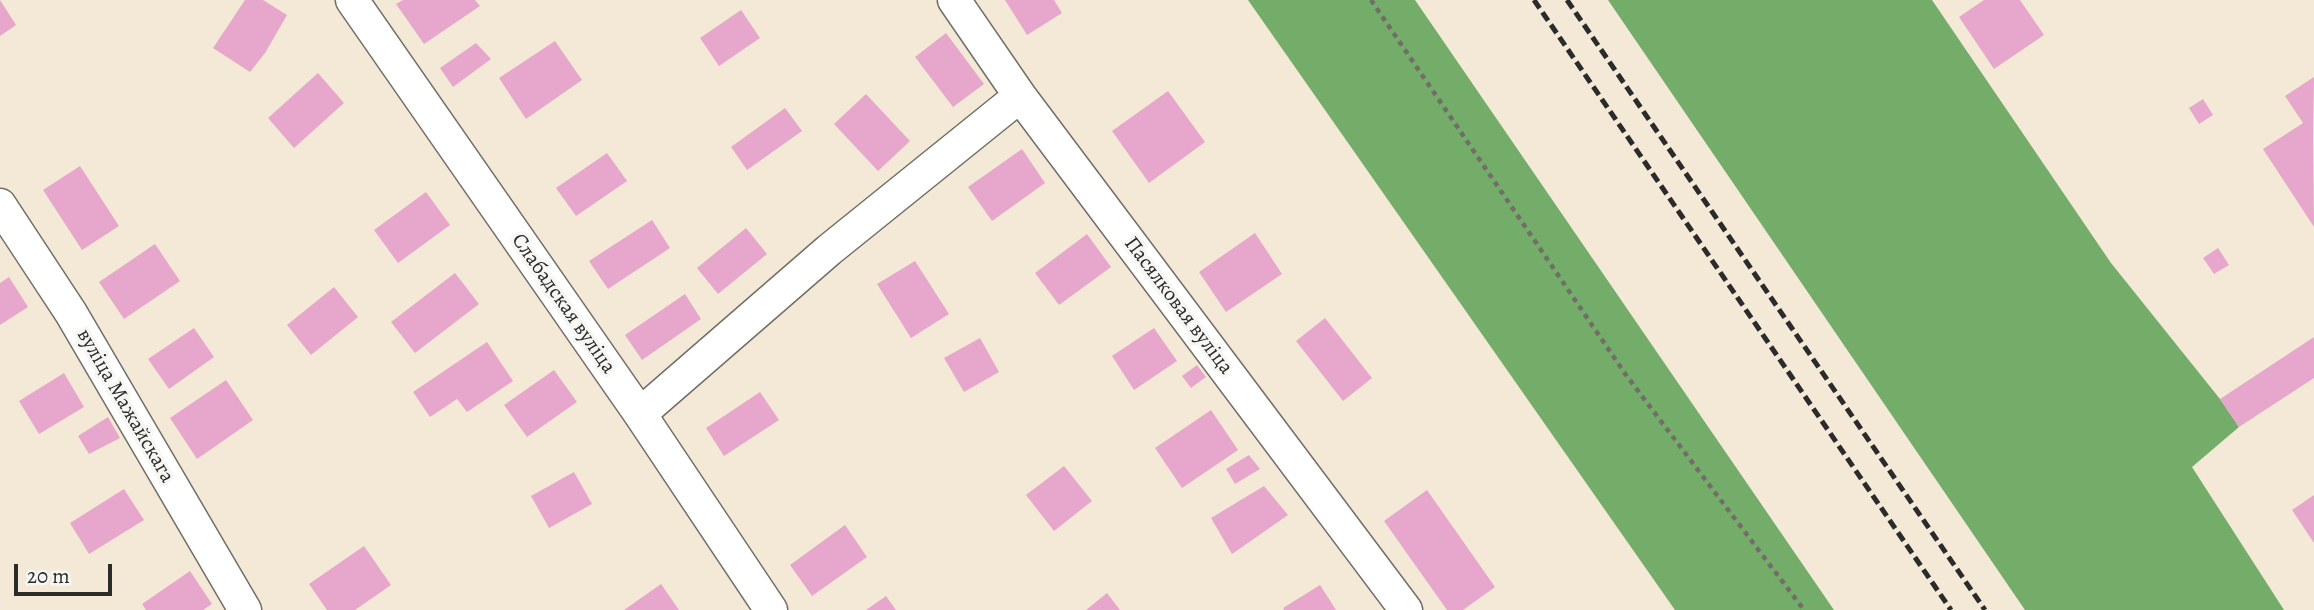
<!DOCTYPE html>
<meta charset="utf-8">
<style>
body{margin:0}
#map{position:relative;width:2314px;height:610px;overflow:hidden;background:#f3e9d6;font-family:Alegreya,serif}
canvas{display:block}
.scale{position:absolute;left:14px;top:564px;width:98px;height:32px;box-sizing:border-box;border:4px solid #2b2b2b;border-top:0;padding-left:9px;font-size:21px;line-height:24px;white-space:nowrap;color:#2b2b2b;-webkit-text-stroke:5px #f6f6f2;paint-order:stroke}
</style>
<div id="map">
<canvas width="2314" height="610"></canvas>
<div class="scale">20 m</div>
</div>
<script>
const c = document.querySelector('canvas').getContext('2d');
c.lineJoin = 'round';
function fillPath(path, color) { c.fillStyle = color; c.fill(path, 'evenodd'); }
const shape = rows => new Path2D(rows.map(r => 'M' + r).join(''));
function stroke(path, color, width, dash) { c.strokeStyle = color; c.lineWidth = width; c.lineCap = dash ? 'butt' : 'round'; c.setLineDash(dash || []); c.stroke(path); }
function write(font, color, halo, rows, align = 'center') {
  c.font = font + ' Alegreya,serif'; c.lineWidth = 7; c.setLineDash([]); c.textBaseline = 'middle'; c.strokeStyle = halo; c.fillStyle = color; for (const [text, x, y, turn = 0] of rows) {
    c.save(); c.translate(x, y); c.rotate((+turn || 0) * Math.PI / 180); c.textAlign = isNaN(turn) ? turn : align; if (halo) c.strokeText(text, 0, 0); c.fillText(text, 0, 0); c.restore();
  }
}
fillPath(shape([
 [1248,0,1415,0,1834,610,1675,610],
 [1608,0,1932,0,2111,263,2220,399,2239,427,2192,467,2284,610,2025,610]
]), '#74ac69');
fillPath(shape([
 [0,0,16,25,0,36],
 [245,0,263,0,287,15,265,53,250,72,213,48],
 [403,0,475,0,480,6,424,44,396,4],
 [1005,0,1054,0,1062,13,1027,35],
 [1984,0,2020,0,2044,35,1994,69,1959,17],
 [741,10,760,38,719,66,700,38],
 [946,33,984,84,953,107,915,57],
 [555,41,582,80,526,119,499,78],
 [476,43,491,59,453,87,440,68],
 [318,73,344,103,294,148,268,118],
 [2314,77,2313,137,2314,227,2263,149,2303,123,2285,96],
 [1168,91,1205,142,1149,183,1112,131],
 [866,94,910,141,878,171,834,124],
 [2203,99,2213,115,2199,124,2189,108],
 [785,108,802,131,747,170,731,147],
 [1022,149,1045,183,992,221,968,187],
 [607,153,627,181,576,216,556,188],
 [80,166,119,226,82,250,43,190],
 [426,192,450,225,398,263,374,230],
 [652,220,670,248,608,289,589,261],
 [746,228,767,254,718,294,697,268],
 [1255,233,1282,274,1226,312,1199,272],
 [1087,234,1111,267,1059,305,1035,273],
 [155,244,180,281,124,319,99,282],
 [2218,248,2229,265,2214,274,2203,258],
 [915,261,949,314,911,338,877,284],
 [455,273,479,304,415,353,391,322],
 [9,277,28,307,0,325,0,283],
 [334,287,358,317,311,355,287,325],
 [685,294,701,319,642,360,625,335],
 [1325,318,1372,378,1343,401,1296,341],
 [194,328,214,357,169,389,148,359],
 [1154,328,1177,361,1134,390,1112,356],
 [2314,337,2314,378,2239,427,2220,399],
 [980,338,999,372,964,392,944,358],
 [487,342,513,381,467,412,457,399,430,417,413,392],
 [1197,365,1206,377,1191,388,1182,376],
 [554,370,577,402,527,437,504,405],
 [64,373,84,407,39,434,19,401],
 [226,380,253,420,197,459,170,418],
 [760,392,779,420,724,456,706,428],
 [1211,410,1238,450,1182,488,1155,448],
 [108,417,120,438,89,454,78,436],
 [1249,455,1260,469,1235,484,1226,469],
 [1064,466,1092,501,1054,531,1026,495],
 [574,472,592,504,549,528,531,496],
 [1264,486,1288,515,1232,554,1211,518],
 [124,489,144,520,89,554,70,523],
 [1427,490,1495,587,1463,610,1447,610,1384,521],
 [2314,495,2314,543,2292,510],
 [845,525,867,557,812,596,790,565],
 [364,546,391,585,355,610,327,610,309,584],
 [190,571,212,604,203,610,146,610,142,604],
 [661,584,679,610,624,610],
 [1320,585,1336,610,1284,610,1283,608],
 [1107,593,1120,610,1086,610],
 [886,596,896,610,866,610]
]), '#e7a7cc');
const minor = shape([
 [352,0,640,414,771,610],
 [954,0,1020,96,1406,610],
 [0,205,71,313,245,610],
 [640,414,829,250,1020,96]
]);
stroke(minor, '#716e67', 35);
stroke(shape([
 [1371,0,1626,375,1804,610]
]), '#716e67', 4.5, [5, 5]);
stroke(minor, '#fff', 32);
stroke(shape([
 [1534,0,1951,610],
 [1567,0,1985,610]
]), '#2b2b2b', 5, [10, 5]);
write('21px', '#2b2b2b', '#f6f6f2', [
 ["Слабадская вуліца",563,304,55],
 ["Пасялковая вуліца",1178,306,53],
 ["вуліца Мажайскага",125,406,60]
]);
</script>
